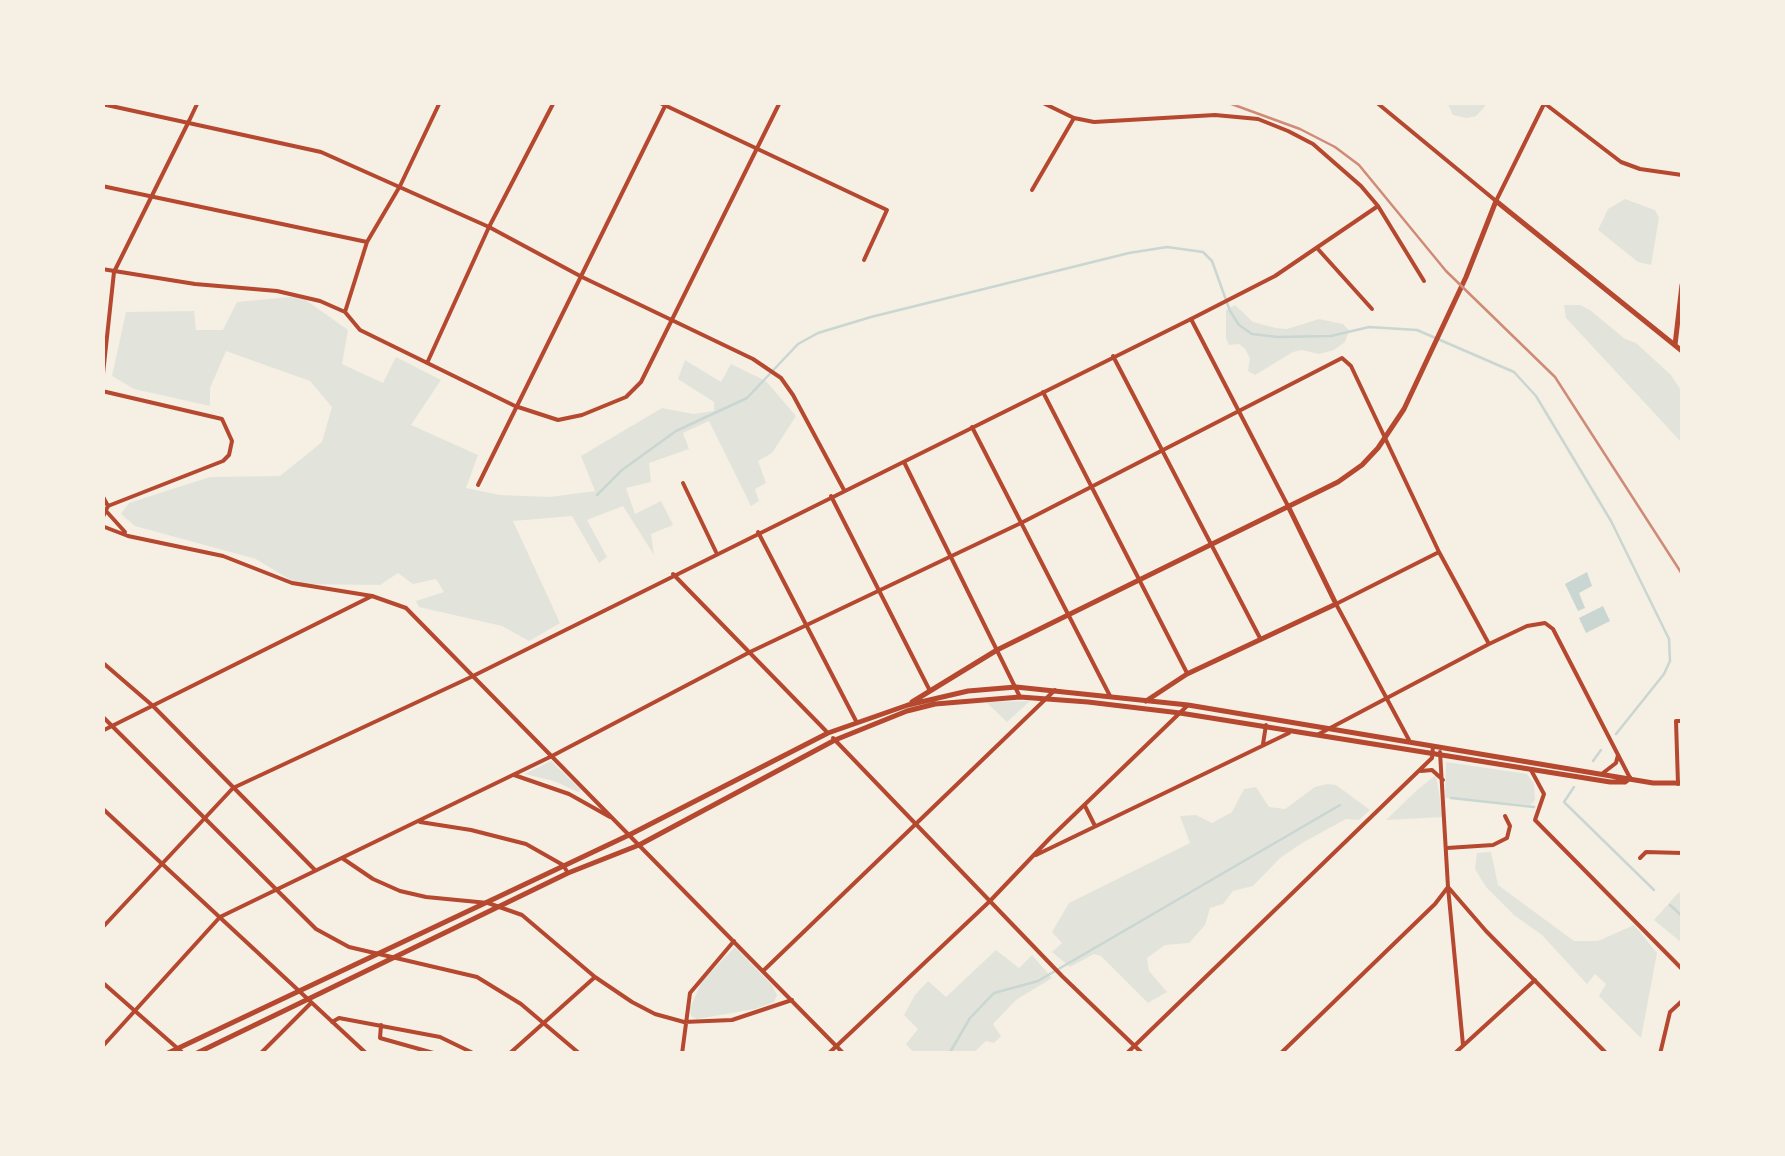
<!DOCTYPE html>
<style>
body{margin:0}
#map{position:relative;width:1785px;height:1156px;overflow:hidden;background:#f6efe4;font-family:"PT Sans Narrow",sans-serif}
canvas{display:block}
.frame{position:absolute;inset:0;border:105px solid #f6efe4;pointer-events:none}
</style>
<div id="map">
<canvas width="1785" height="1156"></canvas>
<div class="frame"></div>
</div>
<script>
const c = document.querySelector('canvas').getContext('2d');
c.lineJoin = 'round';
function fillPath(path, color) { c.fillStyle = color; c.fill(path, 'evenodd'); }
const shape = rows => new Path2D(rows.map(r => 'M' + r).join(''));
function stroke(path, color, width, dash) { c.strokeStyle = color; c.lineWidth = width; c.lineCap = dash ? 'butt' : 'round'; c.setLineDash(dash || []); c.stroke(path); }
fillPath(shape([
 [1447,102,1488,102,1488,103,1476,116,1467,118,1453,115],
 [1625,199,1655,210,1659,218,1651,265,1638,262,1598,230,1608,209],
 [300,296,348,330,342,364,383,383,396,357,441,380,411,425,478,455,466,488,500,495,550,497,595,491,581,456,662,408,693,414,714,411,714,402,678,379,685,360,721,382,731,364,766,381,796,416,772,453,758,461,766,483,755,489,759,501,751,506,709,421,683,433,689,449,649,463,651,482,626,488,635,514,661,501,673,525,651,534,654,555,623,506,587,520,607,557,599,563,572,516,513,521,560,623,529,641,502,626,419,607,416,601,444,592,436,579,413,584,398,573,380,585,297,584,256,559,135,526,121,514,129,503,210,477,280,476,322,442,332,407,310,381,226,351,210,388,210,406,134,389,112,376,126,312,194,311,196,330,223,330,237,302],
 [1235,305,1253,322,1276,328,1287,329,1319,319,1343,324,1349,330,1345,342,1334,350,1319,354,1302,350,1293,352,1255,375,1248,371,1250,358,1245,349,1239,344,1229,345,1226,338,1226,310],
 [1564,305,1580,305,1590,310,1625,339,1636,343,1671,375,1682,392,1682,443,1566,318],
 [1030,701,1007,722,986,702],
 [551,761,581,790,578,792,554,781,525,774],
 [1446,762,1527,774,1534,784,1535,800,1530,805,1445,798],
 [1436,775,1443,817,1386,820,1417,790],
 [1327,784,1336,785,1370,810,1359,820,1346,819,1302,843,1280,858,1253,886,1233,891,1223,904,1210,908,1205,925,1189,943,1165,945,1147,958,1149,971,1167,992,1148,1003,1101,956,1094,954,1070,967,1052,952,1062,943,1052,932,1069,903,1190,843,1180,816,1196,815,1212,823,1232,812,1244,789,1256,787,1269,807,1285,809,1315,787],
 [1491,852,1498,885,1574,941,1598,941,1634,925,1657,953,1641,1038,1599,996,1606,984,1595,974,1587,984,1542,935,1514,915,1486,887,1475,869,1477,853],
 [1679,892,1682,896,1682,943,1654,920],
 [735,947,772,985,777,995,774,1002,755,1009,697,1019,691,1016,690,1008,702,981],
 [996,950,1019,968,1032,955,1052,978,1016,1000,993,1024,1001,1036,994,1043,986,1041,973,1053,914,1053,906,1044,918,1029,904,1015,915,995,928,981,946,997]
]), '#e2e4dc');
fillPath(shape([
 [1587,572,1592,586,1579,593,1585,608,1578,611,1565,584],
 [1603,606,1610,621,1586,633,1579,618]
]), '#c9d6d2');
stroke(shape([
 [597,495,622,470,676,431,747,398,798,344,818,333,871,317,1129,253,1167,247,1203,252,1212,261,1230,311,1239,325,1252,334,1277,337,1331,336,1369,327,1417,330,1514,372,1536,396,1611,521,1669,639,1670,661,1664,674,1616,734],
 [1593,761,1601,750],
 [1574,787,1564,802,1654,890],
 [1451,798,1534,807],
 [1670,905,1682,916],
 [949,1054,970,1018,994,993,1038,981,1340,805]
]), '#c9d6d2', 2.5);
stroke(shape([
 [658,102,887,210,864,260],
 [1041,102,1074,118,1094,122,1215,115,1258,119,1288,131,1313,144,1361,186,1378,206,1424,281],
 [189,121,198,102],
 [102,186,367,242],
 [1032,190,1074,118],
 [1317,248,1372,309],
 [102,269,195,284,277,291,320,301,345,312,360,330,515,406,558,420,582,415,626,397,641,382,780,102],
 [345,312,367,242,400,186,440,102],
 [1191,319,1275,276,1378,206],
 [428,361,489,227,554,102],
 [102,391,222,419,232,441,229,455,223,461,108,506],
 [1043,392,1187,673],
 [972,427,1110,696],
 [904,462,1020,697],
 [683,483,716,552],
 [478,485,667,102],
 [831,496,929,689],
 [1336,604,1439,552],
 [102,662,153,706,314,869],
 [102,716,316,929,349,947,477,977,521,1004,580,1054],
 [102,731,372,596],
 [1317,735,1489,644,1527,626,1545,623,1553,629,1630,778],
 [1263,744,1266,725],
 [1603,773,1616,763,1618,755],
 [514,775,569,794,610,817],
 [1678,784,1676,721,1682,721],
 [1085,806,1095,826],
 [102,808,367,1054],
 [420,822,471,830,526,844,563,865,568,873],
 [1447,848,1493,845,1507,838,1510,826,1505,816],
 [1036,855,1289,733],
 [342,858,373,879,400,891,426,897,488,903,522,915,595,977,632,1002,655,1014,684,1022,732,1020,792,1000],
 [1640,858,1646,852,1682,853],
 [1448,887,1463,1045],
 [763,971,1055,690],
 [332,1022,339,1018,440,1037,475,1054],
 [381,1025,380,1038,437,1054],
 [102,1047,220,917,552,756,750,652,1021,523,1342,358,1351,366,1439,552,1489,644],
 [260,1054,311,1003],
 [509,1054,595,977],
 [682,1054,690,993,734,941],
 [828,1054,990,901,1051,837,1187,706],
 [1280,1054,1435,904,1448,887],
 [1454,1054,1535,980],
 [1660,1054,1670,1012,1682,1001]
]), '#b5482f', 4);
stroke(shape([
 [1376,102,1496,201,1545,102],
 [1544,103,1621,162,1640,169,1682,175],
 [102,104,321,152,489,227,582,277,753,359,781,378,793,395,844,490],
 [1113,356,1260,638],
 [102,383,114,272,189,121],
 [102,495,108,506,102,519],
 [107,512,125,532],
 [102,526,128,536,223,556,292,583,372,596,406,608,844,1054],
 [758,532,856,721],
 [673,574,826,731],
 [1336,604,1409,740],
 [833,738,1062,976,1143,1054],
 [1440,752,1448,887,1486,931,1607,1054],
 [1531,770,1544,794,1535,820,1682,969],
 [1421,771,1432,770,1443,780],
 [102,928,233,788,471,677,1191,319,1288,506],
 [102,982,184,1054],
 [1126,1054,1432,758,1433,746]
]), '#b5482f', 4);
stroke(shape([
 [1675,345,1682,285],
 [1146,701,1187,674,1336,604,1288,506],
 [912,702,997,650,1338,482,1362,465,1378,448,1404,409,1466,277,1496,201,1682,351],
 [166,1054,629,835,828,733,908,705,968,691,1016,687,1188,705,1653,783,1682,783],
 [195,1054,568,873,639,845,835,740,907,711,935,704,1020,697,1088,702,1180,713,1610,782,1625,782,1630,778]
]), '#b5482f', 5);
stroke(shape([
 [1226,102,1300,129,1335,147,1359,165,1446,271,1555,377,1682,574]
]), '#cf8b77', 2.5);
</script>
